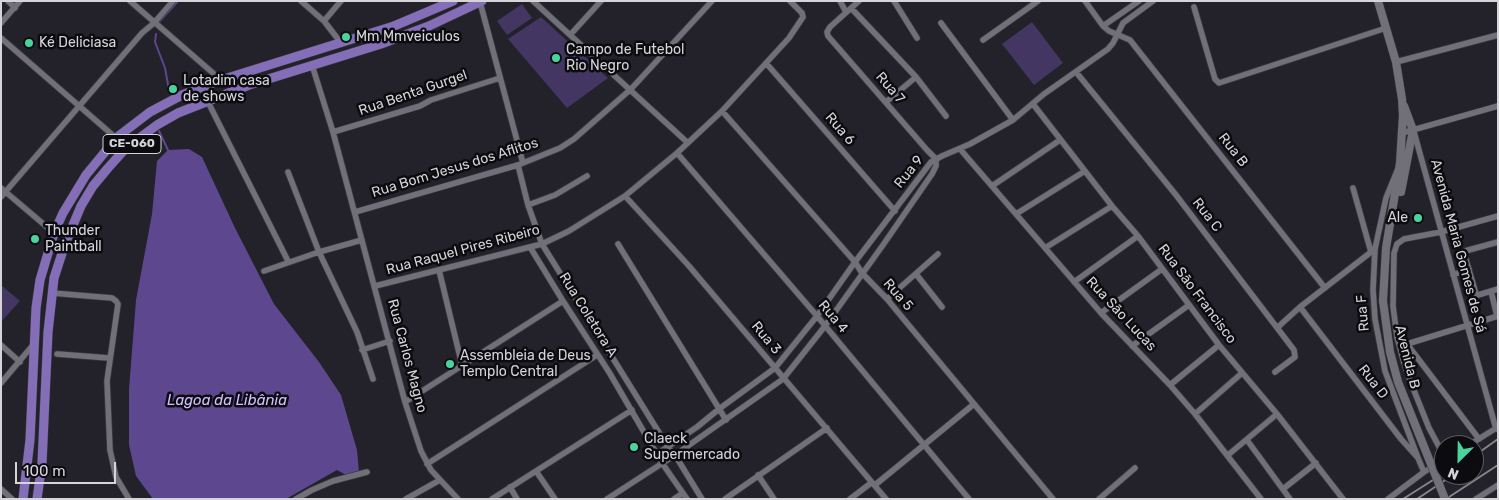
<!DOCTYPE html>
<meta charset="utf-8">
<style>
body{margin:0}
#map{position:relative;width:1499px;height:500px;overflow:hidden;background:#232129;font-family:Rubik,sans-serif}
canvas{display:block}
.frame{position:absolute;inset:0;border:2px solid #d5d4d9;pointer-events:none}
.north{position:absolute;left:1434px;top:435px;width:50px;height:50px;box-sizing:border-box;background:#0c0b0f;border:1px solid #5c5b60;border-radius:50%;rotate:203deg;font-size:14px;font-weight:700;line-height:20px;text-align:center;color:#d5d4d9}
.north::after{content:'';display:block;margin:auto;width:18px;height:22px;background:#4ad49c;clip-path:polygon(50% 0,100% 100%,50% 72%,0 100%)}
.scale{position:absolute;left:15px;top:462px;width:101px;height:22px;box-sizing:border-box;border:2px solid #d5d4d9;border-top:0;padding-left:6px;font-size:15px;line-height:18px;white-space:nowrap;color:#d5d4d9;-webkit-text-stroke:4px #0c0b0f;paint-order:stroke}
</style>
<div id="map">
<canvas width="1499" height="500"></canvas>
<div class="frame"></div>
<div class="north">N</div>
<div class="scale">100 m</div>
</div>
<script>
const c = document.querySelector('canvas').getContext('2d');
c.lineJoin = 'round';
function fillPath(path, color) { c.fillStyle = color; c.fill(path, 'evenodd'); }
const shape = rows => new Path2D(rows.map(r => 'M' + r).join(''));
function stroke(path, color, width, dash) { c.strokeStyle = color; c.lineWidth = width; c.lineCap = dash ? 'butt' : 'round'; c.setLineDash(dash || []); c.stroke(path); }
function write(font, color, halo, rows, align = 'center') {
  c.font = font + ' Rubik,sans-serif'; c.lineWidth = 5; c.setLineDash([]); c.textBaseline = 'middle'; c.strokeStyle = halo; c.fillStyle = color; for (const [text, x, y, turn = 0] of rows) {
    c.save(); c.translate(x, y); c.rotate((+turn || 0) * Math.PI / 180); c.textAlign = isNaN(turn) ? turn : align; if (halo) c.strokeText(text, 0, 0); c.fillText(text, 0, 0); c.restore();
  }
}
fillPath(shape([
 [522,4,532,18,507,35,497,21],
 [541,17,608,78,567,108,508,39],
 [1032,22,1063,63,1034,85,1002,44],
 [1,285,20,301,1,322]
]), '#433662');
fillPath(shape([
 [189,149,202,157,235,228,274,304,319,362,341,395,357,450,359,472,346,475,337,470,286,499,153,499,136,476,129,445,129,389,136,300,152,214,157,161,168,150]
]), '#5d478f');
stroke(shape([
 [159,22,178,1],
 [156,34,155,42,165,68,169,90],
 [159,131,168,150]
]), '#5d478f', 2);
const street = shape([
 [8,1,15,8],
 [130,1,221,80],
 [301,1,324,21,341,43],
 [533,1,688,143],
 [840,1,846,12],
 [859,1,830,27,827,32,828,36,927,150,936,159],
 [894,1,917,38],
 [1085,1,1103,26,1109,31,1130,40,1325,288],
 [480,2,523,163],
 [1194,7,1215,79,1219,83,1386,28],
 [851,8,916,77,946,116],
 [324,21,341,1],
 [1,23,20,1],
 [941,23,1013,120],
 [1103,26,1139,1],
 [571,34,601,1],
 [1,38,116,138],
 [983,40,1038,1],
 [1396,62,1498,35],
 [766,63,895,211],
 [312,65,333,132,405,402,421,451,431,470,458,499],
 [1076,72,1176,195,1294,350,1295,357,1275,372],
 [207,100,288,261],
 [886,102,916,77],
 [1033,104,1112,206,1138,236,1219,345,1277,414,1343,499],
 [722,111,855,262,862,273,887,299,1053,499],
 [333,132,420,106,431,100,500,78],
 [1414,132,1496,429],
 [1402,133,1498,106],
 [960,149,1101,313,1170,385,1195,414,1261,499],
 [677,153,817,316,969,499],
 [518,165,528,205,542,244,668,447,675,455,702,499],
 [1397,171,1386,198,1375,249,1373,290,1375,319,1385,371,1418,458],
 [288,172,319,252,357,332,373,379],
 [992,186,1060,140],
 [1,188,54,233],
 [1353,188,1371,252],
 [625,196,689,266,886,499],
 [1,197,142,33,154,23,173,1],
 [528,205,555,195,587,176],
 [355,212,518,165,560,148,574,139,631,89,712,1],
 [1016,214,1085,171],
 [1498,242,1465,251,1464,253,1476,294,1478,295,1498,289],
 [618,244,726,420],
 [530,247,563,301,609,372,662,463,687,499],
 [1045,248,1112,206],
 [439,270,462,365],
 [264,271,319,252,362,240],
 [916,274,942,307],
 [1453,275,1469,269],
 [1074,282,1138,236],
 [375,286,542,244,569,231,625,196,677,153,722,111,789,38,803,17,802,13,790,1],
 [1491,291,1497,316],
 [52,293,112,298,116,301,118,304,107,381,110,450,116,477,129,499],
 [887,299,938,254],
 [1300,307,1401,439,1418,458,1424,472],
 [1101,313,1162,269],
 [1278,327,1300,307,1375,249],
 [1397,337,1407,344,1479,439],
 [1407,344,1498,316],
 [1,345,20,362],
 [1132,346,1189,305],
 [362,350,390,341],
 [57,354,109,358],
 [1,383,33,345],
 [1170,385,1219,345],
 [405,402,563,301],
 [1195,414,1242,373],
 [1247,440,1290,499],
 [1469,445,1498,427],
 [657,454,697,427,719,409,775,368,817,316,855,262,931,162,942,156,970,144,1013,120,1044,94,1108,49,1113,43,1123,23,1153,1],
 [1228,455,1277,414],
 [1444,456,1429,428,1413,388,1404,363,1397,337,1393,306,1394,253,1397,244,1404,239,1441,232,1498,216],
 [427,464,597,355],
 [536,471,555,499],
 [758,475,774,499],
 [875,485,974,404],
 [510,487,517,499],
 [1,489,12,499],
 [1283,489,1316,463],
 [296,499,312,490,333,481,367,472],
 [406,499,440,480],
 [492,499,632,410],
 [607,499,675,455,783,379,825,326,883,245,932,174,936,166,936,159],
 [674,499,683,493],
 [725,499,827,428],
 [850,499,871,483],
 [1099,499,1135,468],
 [1388,499,1424,472,1444,460],
 [1476,499,1498,485]
]);
const secondary = shape([
 [1378,1,1396,62,1402,99,1403,115,1400,163,1386,248,1383,301],
 [1401,192,1413,130,1404,106]
]);
const primary = shape([
 [23,499,30,440,36,308,40,280,54,233,63,213,86,175,109,147,116,138,150,112,182,95,221,80,394,26,453,1],
 [37,499,42,463,48,332,54,278,65,244,81,206,93,186,108,168,126,148,157,125,178,113,249,85,381,44,429,26,482,1]
]);
stroke(street, '#3c3b41', 7);
stroke(secondary, '#3c3b41', 9);
stroke(primary, '#3c3b41', 10);
stroke(street, '#716f78', 5.5);
stroke(secondary, '#716f78', 8);
stroke(primary, '#856eb8', 9);
stroke(shape([
 [1474,456,1498,439],
 [1403,499,1444,473],
 [1417,499,1453,475],
 [1446,499,1498,465]
]), '#86848b', 2);
const secondaryBridge = shape([
 [1383,301,1390,352,1398,382,1445,499]
]);
stroke(secondaryBridge, '#3c3b41', 9, []);
stroke(secondaryBridge, '#716f78', 8);
for (const [x, y, r, color] of [
 [346,37,5,"#4ad49c"],
 [29,43,5,"#4ad49c"],
 [556,58,5,"#4ad49c"],
 [173,89,5,"#4ad49c"],
 [1418,218,5,"#4ad49c"],
 [35,239,5,"#4ad49c"],
 [450,364,5,"#4ad49c"],
 [634,447,5,"#4ad49c"]
]) { const dot = new Path2D(); dot.arc(x, y, r, 0, 2 * Math.PI); c.fillStyle = color; c.fill(dot); stroke(dot, '#0c0b0f', 2); }
for (const [x, y, w] of [
 [132,144,58]
]) { const box = new Path2D(); box.roundRect(x - w / 2, y - 9.5, w, 19, 4); c.fillStyle = '#0c0b0f'; c.fill(box); stroke(box, '#d5d4d9', 1); }
write('bold 12px', '#d5d4d9', null, [
 ["CE-060",132,144]
]);
write('14px', '#d5d4d9', '#0c0b0f', [
 ["Mm Mmveiculos",356,37],
 ["Ké Deliciasa",39,43],
 ["Campo de Futebol",566,50],
 ["Rio Negro",566,66],
 ["Lotadim casa",183,81],
 ["de shows",183,97],
 ["Ale",1408,218,"right"],
 ["Thunder",45,231],
 ["Paintball",45,247],
 ["Assembleia de Deus",460,356],
 ["Templo Central",460,372],
 ["Claeck",644,439],
 ["Supermercado",644,455]
], 'left');
write('14px', '#d5d4d9', '#0c0b0f', [
 ["Rua 7",890,88,49],
 ["Rua Benta Gurgel",413,93,-19],
 ["Rua 6",840,129,49],
 ["Rua B",1233,150,52],
 ["Rua Bom Jesus dos Aflitos",455,168,-17],
 ["Rua 9",909,172,-51],
 ["Rua C",1207,215,52],
 ["Avenida Maria Gomes de Sá",1458,246,75],
 ["Rua Raquel Pires Ribeiro",463,250,-15],
 ["Rua São Francisco",1197,294,53],
 ["Rua 5",898,295,49],
 ["Rua F",1363,313,-95],
 ["Rua São Lucas",1121,314,47],
 ["Rua Coletora A",588,315,58],
 ["Rua 4",833,317,50],
 ["Rua 3",766,338,50],
 ["Rua Carlos Magno",407,356,75],
 ["Avenida B",1407,357,76],
 ["Rua D",1373,382,52]
]);
write('italic 15px', '#cfbffd', '#0c0b0f', [
 ["Lagoa da Libânia",227,401]
]);
</script>
